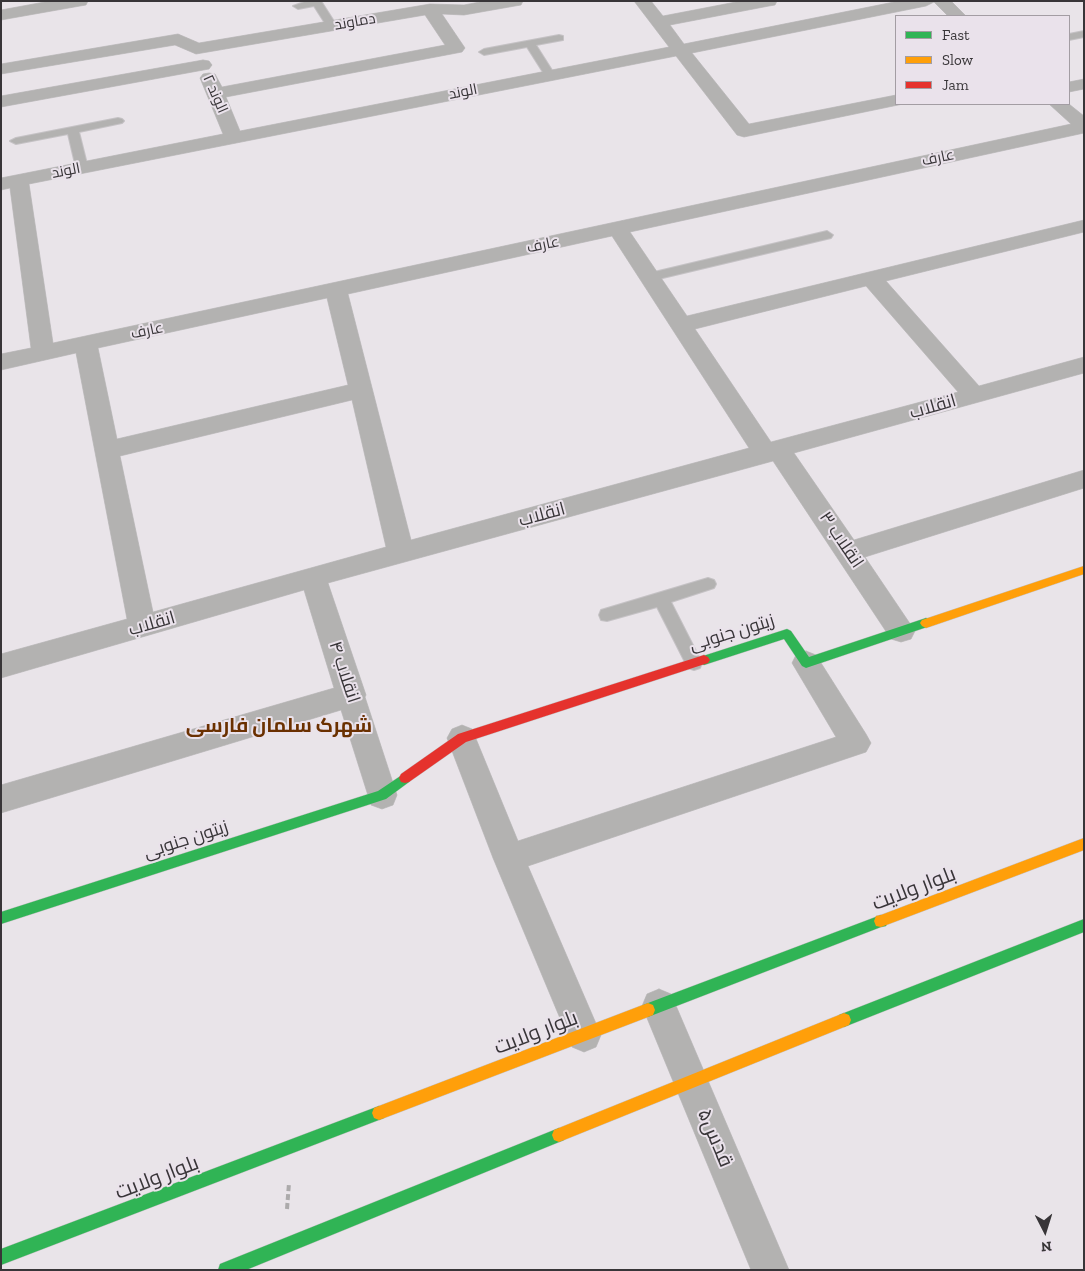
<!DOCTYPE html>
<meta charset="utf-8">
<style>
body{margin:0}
#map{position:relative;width:1085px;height:1271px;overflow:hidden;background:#e9e4e9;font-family:"Zilla Slab",serif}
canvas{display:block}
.frame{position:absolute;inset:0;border:2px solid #383538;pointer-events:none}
.legend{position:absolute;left:895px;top:15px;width:175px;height:90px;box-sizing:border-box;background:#eae2eb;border:1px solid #a39da3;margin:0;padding:6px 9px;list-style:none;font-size:15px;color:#383538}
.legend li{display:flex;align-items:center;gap:10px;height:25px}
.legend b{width:25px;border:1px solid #a39da3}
.north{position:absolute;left:1020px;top:1206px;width:50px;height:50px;-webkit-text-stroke:4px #eae2eb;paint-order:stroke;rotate:175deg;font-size:14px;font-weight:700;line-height:20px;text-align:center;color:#383538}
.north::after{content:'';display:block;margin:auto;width:18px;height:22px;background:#383538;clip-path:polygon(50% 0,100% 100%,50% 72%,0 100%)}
</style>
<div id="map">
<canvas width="1085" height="1271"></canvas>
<div class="frame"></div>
<ul class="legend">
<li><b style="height:6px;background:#30b455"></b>Fast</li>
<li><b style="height:6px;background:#ff9f0a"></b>Slow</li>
<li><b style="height:6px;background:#e5322d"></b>Jam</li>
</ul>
<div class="north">N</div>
</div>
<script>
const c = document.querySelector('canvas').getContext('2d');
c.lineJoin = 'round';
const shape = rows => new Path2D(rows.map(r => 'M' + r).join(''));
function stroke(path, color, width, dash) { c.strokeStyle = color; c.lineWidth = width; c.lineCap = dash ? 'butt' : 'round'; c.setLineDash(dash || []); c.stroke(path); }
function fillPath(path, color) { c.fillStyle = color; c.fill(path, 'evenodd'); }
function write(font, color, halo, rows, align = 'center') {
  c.font = font + ' "Zilla Slab",Cairo,serif'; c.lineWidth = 4; c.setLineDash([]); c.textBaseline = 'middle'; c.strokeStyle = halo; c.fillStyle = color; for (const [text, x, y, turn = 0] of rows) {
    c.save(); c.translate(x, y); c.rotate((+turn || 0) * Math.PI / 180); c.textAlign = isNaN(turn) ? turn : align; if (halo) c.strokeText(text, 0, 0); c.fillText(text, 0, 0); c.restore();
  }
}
const lane = shape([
 [307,1,321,1,337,26,336,28,328,28,314,6,298,9,293,6,307,1],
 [1084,31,1084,37,1069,40,1069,34,1084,31],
 [559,35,563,36,563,40,536,45,555,75,550,78,546,77,527,47,484,55,479,52,484,49,559,35],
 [118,118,122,119,124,121,122,123,79,132,88,168,82,171,76,168,68,134,16,144,10,141,16,138,118,118],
 [827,231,833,235,831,238,650,281,644,277,650,273,827,231],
 [708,578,714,580,716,584,714,588,671,602,702,663,700,668,694,670,688,668,657,607,607,621,601,620,599,615,601,610,708,578]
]);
const street = shape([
 [50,1,88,1,86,5,80,6,1,20,1,10,50,1],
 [485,1,523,1,521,5,515,6,464,15,442,14,465,48,462,52,226,97,240,131,669,47,634,1,651,1,663,16,741,1,777,1,775,5,769,6,670,25,684,44,899,1,951,1,966,16,948,16,934,2,926,6,692,53,749,124,896,95,896,104,903,104,744,137,737,135,676,56,29,184,53,343,1071,124,1049,104,1069,104,1084,116,1084,133,630,232,687,316,1084,220,1084,232,886,281,979,386,1084,357,1084,373,794,453,854,540,1084,470,1084,488,865,557,915,631,911,639,901,642,891,639,773,461,328,583,366,695,365,697,397,795,393,805,382,809,371,805,341,710,1,813,1,785,334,688,304,590,1,678,1,654,127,619,76,353,1,370,1,354,31,348,10,188,1,190,1,178,223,134,200,78,203,74,209,73,215,74,222,87,445,45,425,15,196,54,175,45,1,74,1,64,178,34,199,43,430,4,464,5,485,1],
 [612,236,749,448,411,540,348,294,612,236],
 [866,286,958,392,771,442,695,329,866,286],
 [327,298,348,385,117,439,98,348,327,298],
 [352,400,386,547,153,612,120,456,352,400],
 [203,60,209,61,212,65,209,69,1,107,1,96,203,60],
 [1084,79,1084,89,1069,92,1069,82,1084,79],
 [806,651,816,655,866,734,871,743,866,752,528,866,601,1035,596,1047,584,1052,572,1047,493,858,447,738,452,729,462,725,472,729,518,841,836,737,792,663,796,655,806,651],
 [659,989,671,994,789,1270,751,1270,642,1006,647,994,659,989]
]);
const fast = shape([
 [926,618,930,620,932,623,930,626,806,668,802,666,784,639,704,665,700,663,698,660,700,657,787,629,791,631,809,657,926,618],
 [405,773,409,774,411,778,409,782,386,799,1,924,1,912,378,791,405,773],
 [881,915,886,916,888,921,886,926,881,927,648,1017,643,1015,641,1010,643,1005,648,1003,881,915],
 [1084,919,1084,932,844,1027,839,1025,837,1020,839,1015,1084,919],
 [379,1106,384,1108,386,1113,384,1118,1,1265,1,1249,379,1106],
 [559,1128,564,1130,566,1135,564,1140,246,1270,218,1270,220,1264,559,1128]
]);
const slow = shape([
 [1084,566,1084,574,926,628,922,626,920,623,922,620,1084,566],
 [1084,838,1084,850,881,927,876,926,874,921,876,916,881,915,1084,838],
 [648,1003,653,1005,655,1010,653,1015,648,1017,379,1120,374,1118,372,1113,374,1108,379,1106,648,1003],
 [844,1013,849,1015,851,1020,849,1025,559,1142,554,1140,552,1135,554,1130,844,1013]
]);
const jam = shape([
 [704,655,708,657,710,660,708,663,466,742,409,782,405,783,401,782,399,778,401,774,458,734,704,655]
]);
stroke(lane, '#c5c2c5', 2);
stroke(street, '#c5c2c5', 1);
stroke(fast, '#c5c2c5', 1);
stroke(slow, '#c5c2c5', 1);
stroke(jam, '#c5c2c5', 1);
stroke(shape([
 [287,1209,289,1183]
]), '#acaaab', 4, [6, 3]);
fillPath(lane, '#b3b2b1');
fillPath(street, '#b3b2b1');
fillPath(fast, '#30b455');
fillPath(slow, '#ff9f0a');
fillPath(jam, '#e5322d');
write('15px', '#383538', '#eae2eb', [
 ["دماوند",355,22,-10],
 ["الوند",463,92,-11],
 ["الوند ۲",215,94,66],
 ["عارف",938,158,-12],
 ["الوند",66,171,-11],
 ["عارف",543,245,-12],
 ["عارف",147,331,-12]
]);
write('18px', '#383538', '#eae2eb', [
 ["انقلاب",933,407,-16],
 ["انقلاب",542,515,-15],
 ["انقلاب ۳",841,540,56],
 ["انقلاب",152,624,-16],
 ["زیتون جنوبی",732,633,-17],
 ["انقلاب ۴",344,672,72],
 ["زیتون جنوبی",186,840,-18]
]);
write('bold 20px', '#6a3000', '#eae2eb', [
 ["شهرک سلمان فارسی",279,726]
]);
write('21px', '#383538', '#eae2eb', [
 ["بلوار ولایت",914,889,-21],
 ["بلوار ولایت",536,1033,-21],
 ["قدس۵",715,1138,67],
 ["بلوار ولایت",157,1178,-21]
]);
</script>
